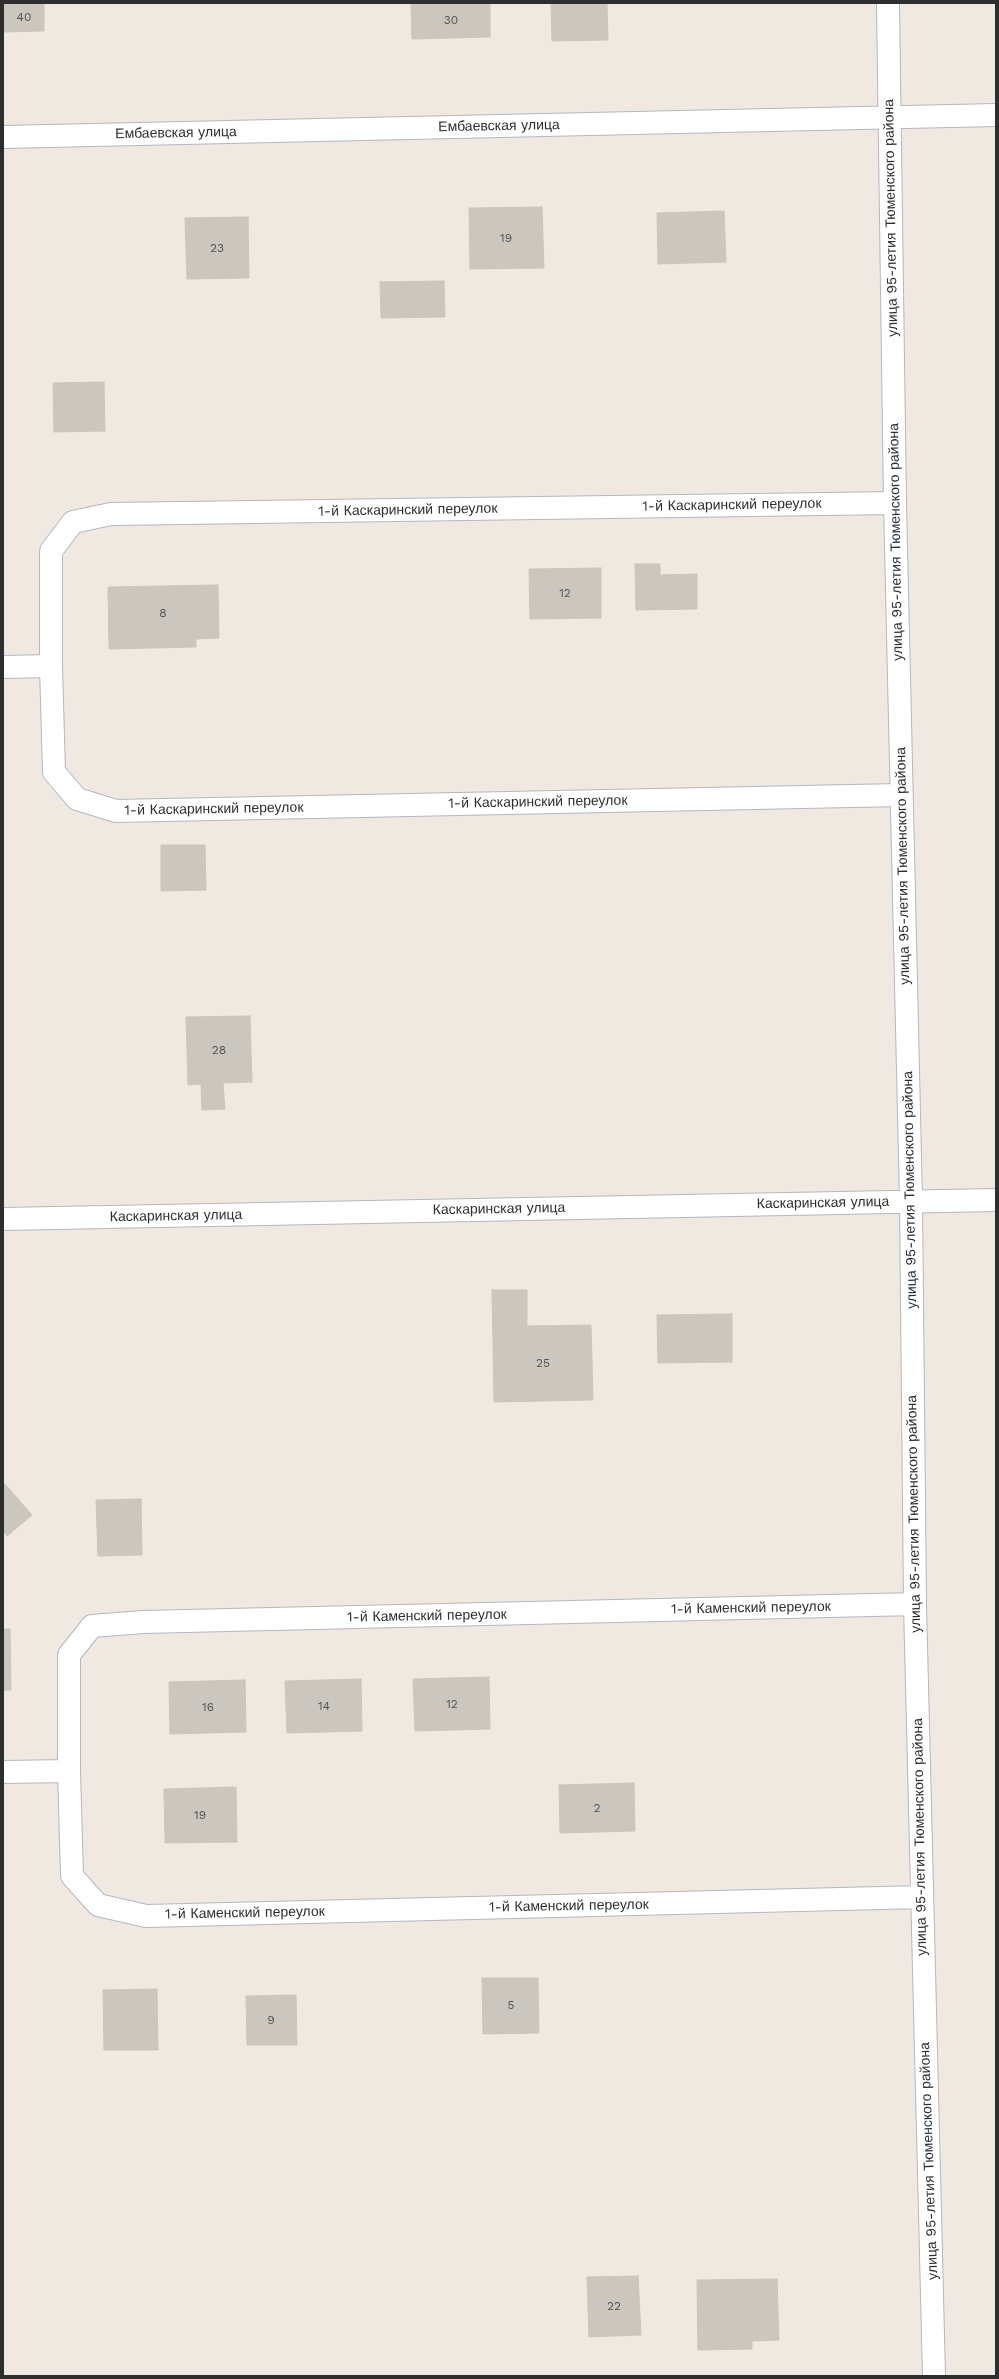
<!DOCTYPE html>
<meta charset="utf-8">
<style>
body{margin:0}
#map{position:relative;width:999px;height:2379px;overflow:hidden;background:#efe9e1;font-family:"Work Sans",sans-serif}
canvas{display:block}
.frame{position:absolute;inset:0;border:4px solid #2e2e2e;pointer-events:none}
</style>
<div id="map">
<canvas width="999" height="2379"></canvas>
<div class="frame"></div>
</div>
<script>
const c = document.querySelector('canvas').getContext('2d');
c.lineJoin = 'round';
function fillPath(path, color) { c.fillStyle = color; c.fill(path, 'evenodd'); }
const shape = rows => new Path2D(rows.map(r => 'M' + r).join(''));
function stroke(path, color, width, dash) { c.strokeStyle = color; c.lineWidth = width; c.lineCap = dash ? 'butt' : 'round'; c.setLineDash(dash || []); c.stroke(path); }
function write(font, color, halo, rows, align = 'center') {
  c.font = font + ' "Work Sans",sans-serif'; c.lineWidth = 3.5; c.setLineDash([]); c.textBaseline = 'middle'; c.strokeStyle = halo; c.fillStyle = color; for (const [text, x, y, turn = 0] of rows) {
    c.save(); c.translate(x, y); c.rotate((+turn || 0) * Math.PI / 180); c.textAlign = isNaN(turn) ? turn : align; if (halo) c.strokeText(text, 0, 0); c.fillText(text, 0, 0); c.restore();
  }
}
const building = shape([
 [3,3,44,3,44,31,3,32,3,3],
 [411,3,490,3,490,37,412,39,411,3],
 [551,3,607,3,608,40,552,41,551,3],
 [542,207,544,268,470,269,469,208,542,207],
 [724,211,726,262,658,264,657,213,724,211],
 [248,217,249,278,187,279,185,218,248,217],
 [444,281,445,317,381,318,380,282,444,281],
 [104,382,105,431,54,432,53,383,104,382],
 [635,564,660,564,660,575,697,574,697,609,636,610,635,564],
 [601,568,601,618,530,619,529,569,601,568],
 [218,585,219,638,196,639,196,647,109,649,108,587,218,585],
 [161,845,205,845,206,890,161,891,161,845],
 [250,1016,252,1082,223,1083,225,1109,202,1110,201,1084,188,1085,186,1017,250,1016],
 [492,1290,527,1290,527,1326,591,1325,593,1400,494,1402,492,1290],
 [732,1314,732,1362,658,1363,657,1315,732,1314],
 [3,1482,32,1515,7,1536,3,1531,3,1482],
 [141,1499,142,1555,98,1556,96,1500,141,1499],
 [3,1629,10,1629,11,1690,3,1690,3,1629],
 [489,1677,490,1729,415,1731,413,1679,489,1677],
 [361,1679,362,1731,287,1733,285,1681,361,1679],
 [245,1680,246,1732,170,1734,169,1682,245,1680],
 [634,1783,635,1831,560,1833,559,1785,634,1783],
 [236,1787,237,1842,165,1843,164,1789,236,1787],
 [482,1978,538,1978,539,2033,483,2034,482,1978],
 [157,1989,158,2050,104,2050,103,1990,157,1989],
 [296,1995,297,2045,247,2045,246,1996,296,1995],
 [638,2276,641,2335,589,2337,587,2277,638,2276],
 [777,2279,779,2340,752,2341,752,2349,698,2350,697,2280,777,2279]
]);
fillPath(building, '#cbc7bf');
stroke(building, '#cbc5ba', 1);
const minor = shape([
 [888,3,895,503,911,1201,915,1604,934,2376],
 [3,137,996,115],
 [51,666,54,772,77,799,116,811,901,795],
 [3,667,51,666,51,551,73,522,111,514,895,503],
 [3,1219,996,1200],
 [69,1771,72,1876,98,1905,146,1916,922,1897],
 [3,1772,69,1771,69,1655,92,1626,143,1622,915,1604]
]);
stroke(minor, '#b4b7c1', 24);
stroke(minor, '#fff', 22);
write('12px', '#555452', null, [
 ["40",24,17],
 ["30",451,20],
 ["19",506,238],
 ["23",217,248],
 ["12",565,593],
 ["8",163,613],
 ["28",219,1050],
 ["25",543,1363],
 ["12",452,1704],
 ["14",324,1706],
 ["16",208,1707],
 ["2",597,1808],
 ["19",200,1815],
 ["5",511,2005],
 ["9",271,2020],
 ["22",614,2306]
]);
write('14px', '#2e2e2e', '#fff', [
 ["Ембаевская улица",499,126,-1],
 ["Ембаевская улица",176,133,-1],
 ["улица 95-летия Тюменского района",891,218,-91],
 ["1-й Каскаринский переулок",732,505,-1],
 ["1-й Каскаринский переулок",408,510,-1],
 ["улица 95-летия Тюменского района",896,542,-91],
 ["1-й Каскаринский переулок",538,802,-1],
 ["1-й Каскаринский переулок",214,809,-1],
 ["улица 95-летия Тюменского района",903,866,-91],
 ["улица 95-летия Тюменского района",910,1190,-91],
 ["Каскаринская улица",823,1203,-1],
 ["Каскаринская улица",499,1209,-1],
 ["Каскаринская улица",176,1216,-1],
 ["улица 95-летия Тюменского района",914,1514,-91],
 ["1-й Каменский переулок",751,1608,-1],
 ["1-й Каменский переулок",427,1616,-1],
 ["улица 95-летия Тюменского района",920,1837,-91],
 ["1-й Каменский переулок",569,1906,-1],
 ["1-й Каменский переулок",245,1913,-1],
 ["улица 95-летия Тюменского района",929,2161,-92]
]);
</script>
